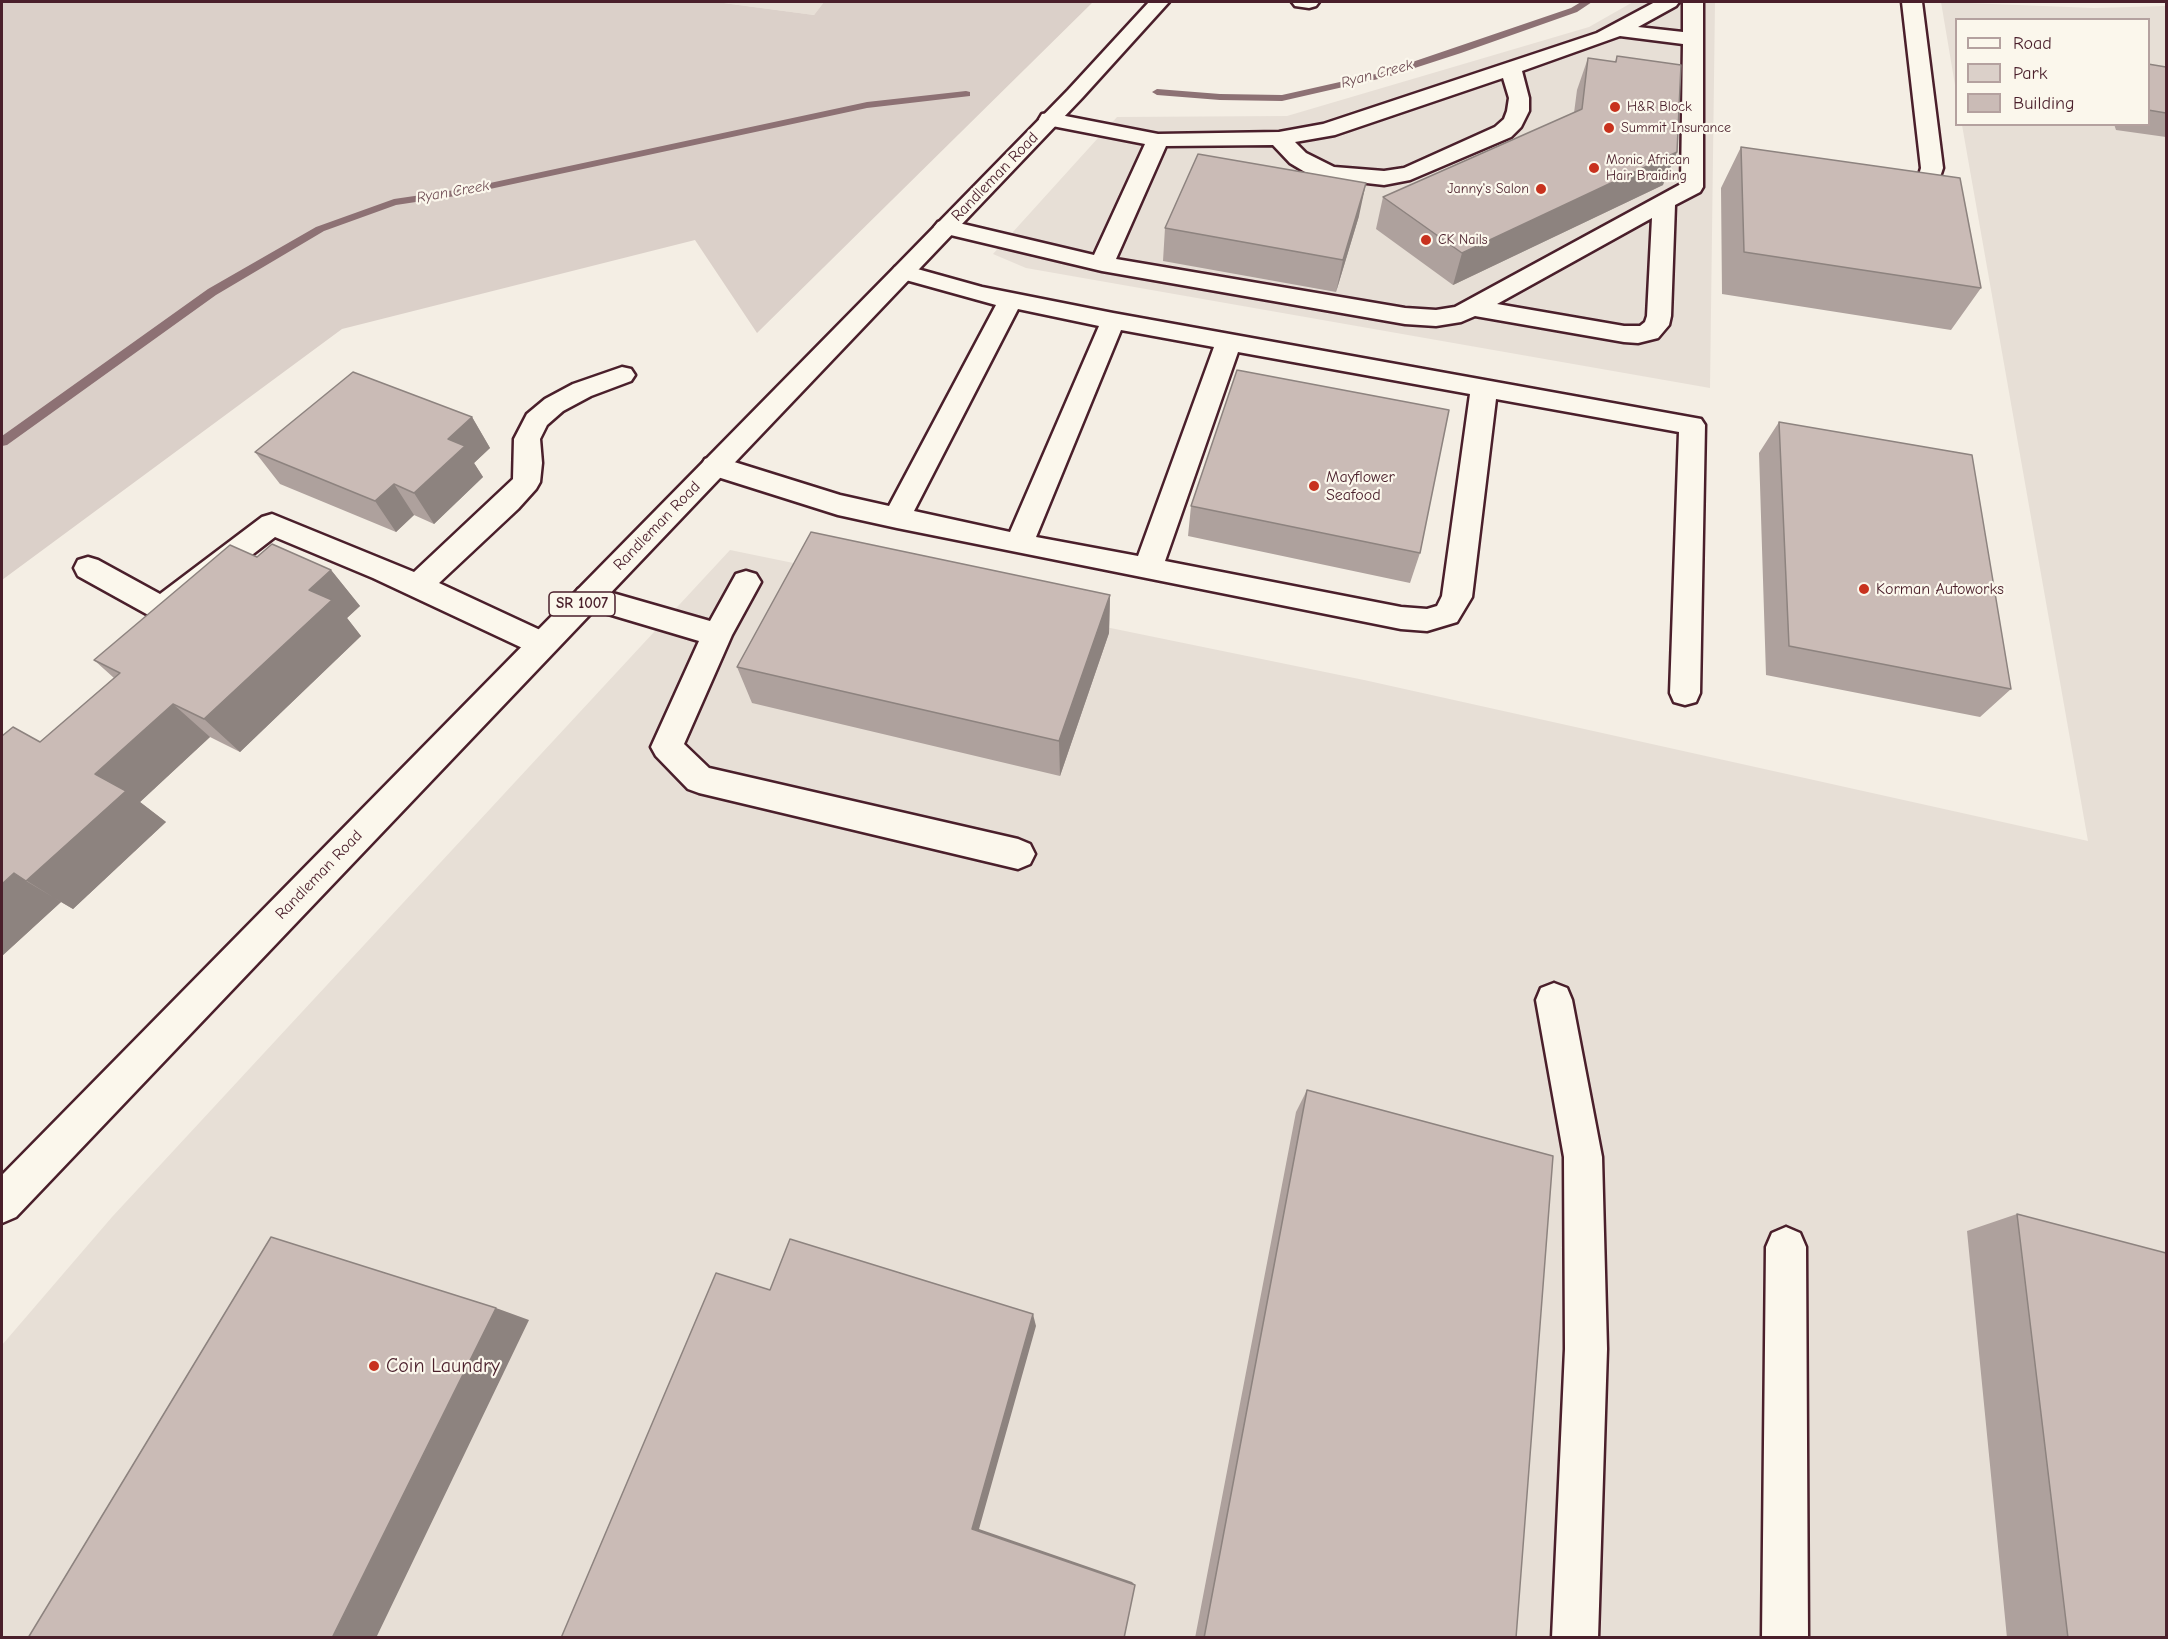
<!DOCTYPE html>
<style>
body{margin:0}
#map{position:relative;width:2168px;height:1639px;overflow:hidden;background:#f4eee4;font-family:"Comic Neue",sans-serif}
canvas{display:block}
.frame{position:absolute;inset:0;border:3px solid #4a1f2b;pointer-events:none}
.legend{position:absolute;left:1955px;top:18px;width:195px;height:108px;box-sizing:border-box;background:#fbf7ec;border:2px solid #b4a19f;margin:0;padding:8px 10px;list-style:none;font-size:18px;color:#4a1f2b}
.legend li{display:flex;align-items:center;gap:12px;height:30px}
.legend b{width:30px;border:2px solid #b4a19f}
</style>
<div id="map">
<canvas width="2168" height="1639"></canvas>
<div class="frame"></div>
<ul class="legend">
<li><b style="height:8px;background:#fbf7ec"></b>Road</li>
<li><b style="height:16px;background:#dbd0c9"></b>Park</li>
<li><b style="height:16px;background:#cabbb6"></b>Building</li>
</ul>
</div>
<script>
const c = document.querySelector('canvas').getContext('2d');
c.lineJoin = 'round';
function fillPath(path, color) { c.fillStyle = color; c.fill(path, 'evenodd'); }
const shape = rows => new Path2D(rows.map(r => 'M' + r).join(''));
function stroke(path, color, width, dash) { c.strokeStyle = color; c.lineWidth = width; c.lineCap = dash ? 'butt' : 'round'; c.setLineDash(dash || []); c.stroke(path); }
function write(font, color, halo, rows, align = 'center') {
  c.font = font + ' "Comic Neue",sans-serif'; c.lineWidth = 4.5; c.setLineDash([]); c.textBaseline = 'middle'; c.strokeStyle = halo; c.fillStyle = color; for (const [text, x, y, turn = 0] of rows) {
    c.save(); c.translate(x, y); c.rotate((+turn || 0) * Math.PI / 180); c.textAlign = isNaN(turn) ? turn : align; if (halo) c.strokeText(text, 0, 0); c.fillText(text, 0, 0); c.restore();
  }
}
fillPath(shape([
 [716,2,824,2,814,15],
 [1633,2,1715,2,1710,388,1026,268,993,254,1117,117,1287,116,1589,27],
 [1941,2,2094,8,2166,6,2166,1637,2,1638,2,1345,112,1217,730,550,1364,680,2088,841,1962,125,2148,124,2148,20,1956,20,1956,91]
]), '#e7dfd6');
fillPath(shape([
 [2,2,716,2,814,15,824,2,1093,2,757,333,695,240,342,329,2,580]
]), '#dbd0c9');
fillPath(shape([
 [1581,2,1592,2,1577,12,1461,53,1387,77,1282,101,1220,100,1157,95,1152,92,1157,89,1220,94,1282,95,1380,73,1571,8,1581,2],
 [966,91,970,92,970,96,867,108,462,195,396,205,324,231,216,295,7,445,2,446,2,436,208,289,316,227,394,199,462,189,867,102,966,91]
]), '#8d7174');
const minor = shape([
 [1292,2,1319,2,1316,6,1309,8,1295,6,1292,2],
 [1655,2,1679,2,1676,6,1638,27,1683,32,1683,2,1703,2,1703,187,1700,192,1675,205,1671,316,1669,325,1658,338,1638,343,1624,342,1475,316,1461,322,1436,326,1405,324,1102,271,938,232,934,227,938,222,946,220,1094,255,1145,144,1042,124,1039,119,1042,114,1050,113,1158,134,1279,132,1323,124,1597,33,1655,2],
 [1620,36,1683,44,1681,184,1455,307,1436,310,1405,308,1116,259,1166,146,1273,145,1290,163,1305,172,1323,178,1384,185,1410,180,1511,137,1521,127,1529,111,1529,98,1522,71,1620,36],
 [1503,78,1509,98,1507,111,1504,119,1495,127,1404,168,1384,171,1334,167,1306,153,1295,142,1335,135,1503,78],
 [1652,218,1647,316,1645,322,1640,326,1624,326,1497,304,1652,218],
 [1902,2,1922,2,1943,168,1938,183,1928,190,1904,195,1886,191,1883,186,1886,181,1894,179,1904,181,1913,180,1919,175,1921,168,1902,2],
 [903,265,982,287,1113,313,1701,419,1705,425,1700,693,1696,702,1685,705,1674,702,1670,693,1679,432,1496,399,1472,597,1457,622,1427,631,1401,629,897,528,838,515,705,473,701,466,705,459,715,456,840,495,889,506,996,305,895,277,891,272,895,267,903,265],
 [1018,309,1099,326,1010,532,914,511,1018,309],
 [1121,330,1214,347,1138,556,1036,537,1121,330],
 [1238,352,1470,394,1442,596,1437,606,1427,609,1401,607,1165,561,1238,352],
 [622,367,631,369,635,375,631,381,591,396,563,411,547,425,540,439,542,463,540,482,536,489,518,509,439,583,553,636,557,644,553,652,542,656,531,652,373,578,275,537,172,617,162,620,152,617,78,576,74,568,78,560,88,557,98,560,160,594,262,517,272,514,414,572,513,479,514,439,527,414,545,399,573,384,622,367],
 [746,571,756,574,761,582,732,635,684,744,709,768,1018,839,1030,844,1035,854,1030,864,1018,869,699,793,688,789,656,756,651,747,699,641,578,605,573,597,578,589,588,586,710,621,736,574,746,571],
 [1554,983,1567,988,1572,1000,1602,1157,1607,1349,1598,1638,1552,1638,1565,1349,1564,1157,1536,1000,1541,988,1554,983],
 [1786,1227,1800,1233,1806,1247,1808,1638,1762,1638,1766,1247,1772,1233,1786,1227]
]);
const major = shape([
 [1149,2,1169,2,1082,98,16,1217,2,1223,2,1175,895,267,1068,90,1149,2]
]);
stroke(minor, '#4a1f2b', 5);
stroke(major, '#4a1f2b', 5);
fillPath(minor, '#fbf7ec');
fillPath(major, '#fbf7ec');
fillPath(shape([
 [1617,56,1663,185,1453,285,1376,229,1383,197,1574,113,1577,90,1588,58,1615,62],
 [2148,64,2166,67,2166,137,2116,130,2114,124,2148,124],
 [1741,147,1981,288,1951,330,1722,294,1721,188],
 [1359,216,1336,292,1163,261,1165,228],
 [472,417,490,448,474,463,483,477,434,524,414,515,396,532,280,484,255,452],
 [1779,422,2011,689,1980,717,1766,675,1759,453],
 [1191,506,1420,553,1410,583,1188,536],
 [257,557,331,570,360,606,347,618,361,636,240,752,210,737,140,802,166,822,73,909,61,902,2,956,40,742,114,678,94,660],
 [1110,595,1109,633,1060,776,752,703,737,667],
 [1307,1090,1516,1638,1195,1638,1296,1112],
 [2017,1214,2166,1638,2007,1638,1967,1231]
]), '#aea19d');
fillPath(shape([
 [1677,152,1663,185,1453,285,1462,253],
 [1366,183,1359,216,1336,292,1343,260],
 [472,417,490,448,474,463,483,477,434,524,414,493,448,439],
 [394,484,414,515,396,532,375,501],
 [331,570,360,606,347,618,361,636,240,752,204,719,309,590],
 [1110,595,1109,633,1060,776,1059,741],
 [173,704,210,737,140,802,166,822,73,909,26,881,95,774],
 [14,873,61,902,2,956,2,884],
 [496,1308,529,1320,376,1638,332,1638],
 [1033,1314,1036,1326,979,1529,1132,1582,1135,1585,972,1529]
]), '#8d837f');
const building = shape([
 [1617,56,1681,65,1677,152,1462,253,1383,197,1582,109,1588,58,1616,62,1617,56],
 [2148,64,2166,67,2166,113,2148,110,2148,64],
 [1741,147,1960,178,1981,288,1744,252,1741,147],
 [1198,154,1366,183,1343,260,1165,228,1198,154],
 [1237,370,1449,410,1420,553,1191,506,1237,370],
 [353,372,472,417,448,439,465,446,414,493,394,484,375,501,255,452,353,372],
 [1779,422,1972,455,2011,689,1789,646,1779,422],
 [811,532,1110,595,1059,741,737,667,811,532],
 [272,544,331,570,309,590,332,600,204,719,173,704,95,774,126,791,26,881,14,873,2,884,2,736,13,727,40,742,120,673,94,660,230,545,257,557,272,544],
 [1307,1090,1553,1156,1516,1638,1204,1638,1307,1090],
 [2017,1214,2166,1253,2166,1638,2068,1638,2017,1214],
 [271,1237,496,1308,332,1638,28,1638,271,1237],
 [790,1239,1033,1314,972,1529,1135,1585,1124,1638,561,1638,716,1273,770,1290,790,1239]
]);
fillPath(building, '#cabbb6');
stroke(building, '#8d837f', 1.5);
for (const [x, y, r, color] of [
 [1615,107,6,"#c8321e"],
 [1609,128,6,"#c8321e"],
 [1594,168,6,"#c8321e"],
 [1541,189,6,"#c8321e"],
 [1426,240,6,"#c8321e"],
 [1314,486,6,"#c8321e"],
 [1864,589,6,"#c8321e"],
 [374,1366,6,"#c8321e"]
]) { const dot = new Path2D(); dot.arc(x, y, r, 0, 2 * Math.PI); c.fillStyle = color; c.fill(dot); stroke(dot, '#fbf7ec', 2); }
write('14px', '#4a1f2b', '#fbf7ec', [
 ["H&R Block",1627,107],
 ["Summit Insurance",1621,128],
 ["Monic African",1606,160],
 ["Hair Braiding",1606,176],
 ["Janny's Salon",1529,189,"right"],
 ["CK Nails",1438,240]
], 'left');
write('italic 15px', '#714f56', '#fbf7ec', [
 ["Ryan Creek",1377,74,-15],
 ["Ryan Creek",453,192,-10]
]);
for (const [x, y, w] of [
 [582,604,66]
]) { const box = new Path2D(); box.roundRect(x - w / 2, y - 12, w, 24, 4.5); c.fillStyle = '#fbf7ec'; c.fill(box); stroke(box, '#4a1f2b', 1.5); }
write('bold 15px', '#4a1f2b', null, [
 ["SR 1007",582,604]
]);
write('16px', '#4a1f2b', '#fbf7ec', [
 ["Randleman Road",995,177,-46],
 ["Randleman Road",657,526,-46],
 ["Randleman Road",319,875,-46]
]);
write('16px', '#4a1f2b', '#fbf7ec', [
 ["Mayflower",1326,477],
 ["Seafood",1326,495],
 ["Korman Autoworks",1876,589]
], 'left');
write('20px', '#4a1f2b', '#fbf7ec', [
 ["Coin Laundry",386,1366]
], 'left');
</script>
